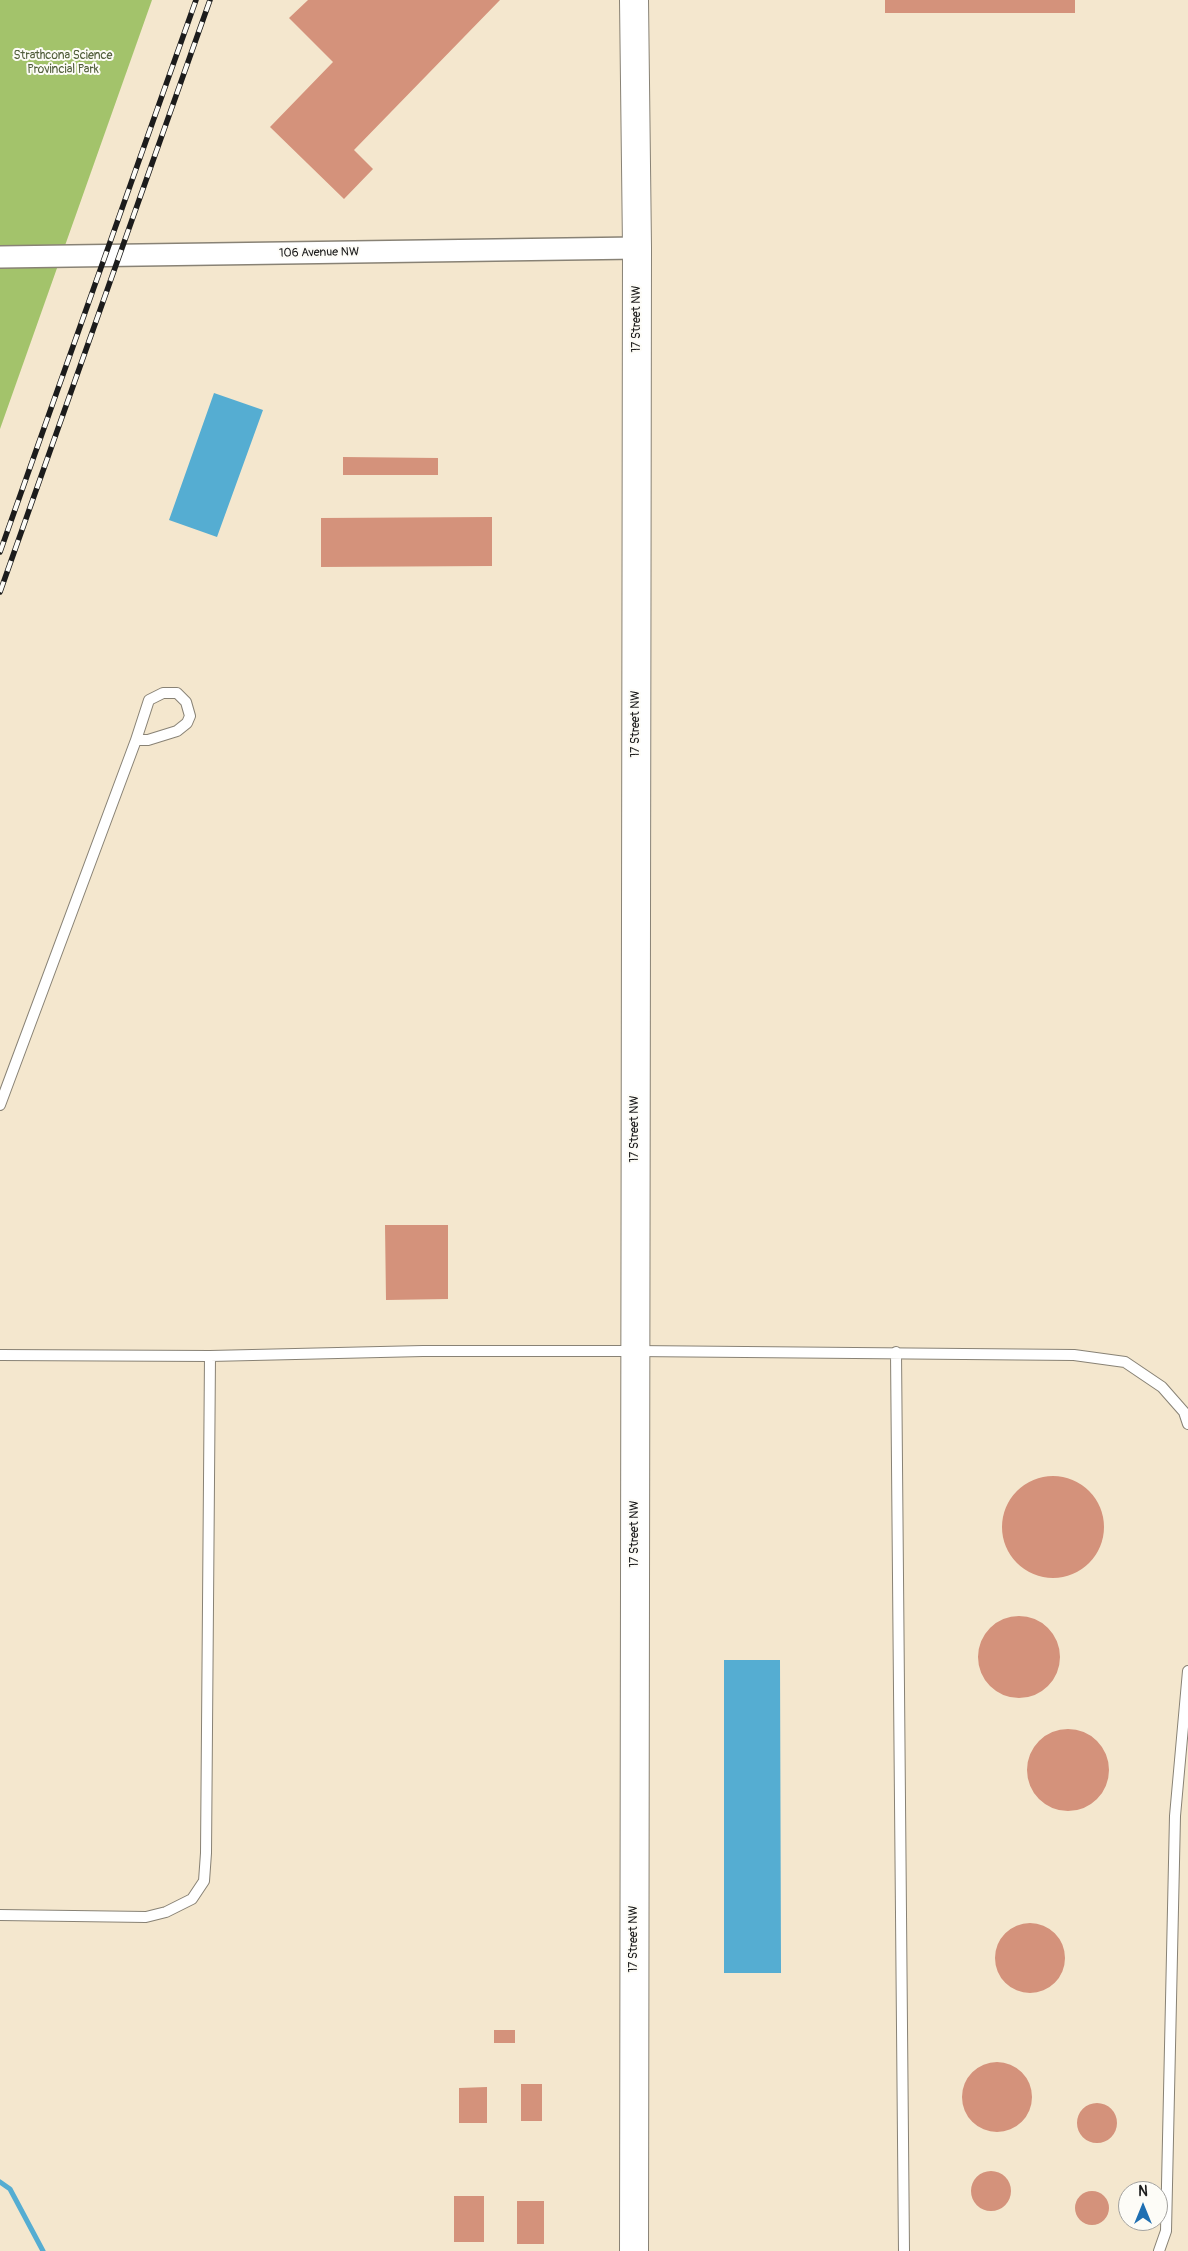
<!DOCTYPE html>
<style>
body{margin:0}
#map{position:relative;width:1188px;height:2251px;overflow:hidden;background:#f4e7ce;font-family:Pangolin,sans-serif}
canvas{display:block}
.north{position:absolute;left:1118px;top:2181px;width:50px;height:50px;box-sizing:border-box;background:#fdfcf7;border:1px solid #a3a29f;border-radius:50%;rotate:0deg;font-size:14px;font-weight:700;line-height:20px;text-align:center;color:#1c1c1c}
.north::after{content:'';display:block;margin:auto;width:18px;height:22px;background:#1f6fb2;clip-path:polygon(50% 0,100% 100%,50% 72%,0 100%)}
</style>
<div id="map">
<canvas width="1188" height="2251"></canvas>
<div class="north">N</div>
</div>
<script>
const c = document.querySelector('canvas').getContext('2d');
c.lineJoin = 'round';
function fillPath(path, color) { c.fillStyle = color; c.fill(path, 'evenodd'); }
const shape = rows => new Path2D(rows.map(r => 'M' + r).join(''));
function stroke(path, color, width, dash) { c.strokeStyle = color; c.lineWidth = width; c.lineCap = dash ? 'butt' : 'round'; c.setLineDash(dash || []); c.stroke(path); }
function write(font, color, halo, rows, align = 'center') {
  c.font = font + ' Pangolin,sans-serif'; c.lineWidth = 4; c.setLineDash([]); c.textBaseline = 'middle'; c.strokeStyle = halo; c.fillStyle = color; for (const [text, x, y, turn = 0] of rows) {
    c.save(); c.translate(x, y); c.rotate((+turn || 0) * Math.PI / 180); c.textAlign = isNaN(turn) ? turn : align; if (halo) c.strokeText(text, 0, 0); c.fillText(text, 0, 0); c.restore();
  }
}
fillPath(shape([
 [0,0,152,0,0,429]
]), '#a3c36b');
fillPath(shape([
 [214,393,263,410,217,537,169,520],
 [724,1660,780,1660,781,1973,724,1973]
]), '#55add2');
stroke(shape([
 [0,2182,10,2189,43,2251]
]), '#55add2', 5);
fillPath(shape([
 [308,0,500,0,354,150,373,169,344,199,270,127,333,62,289,18],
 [885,0,1075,0,1075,13,885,13],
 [343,457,438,458,438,475,343,475],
 [492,517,492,566,321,567,321,518],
 [385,1225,448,1225,448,1299,386,1300],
 '1002 1527a51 51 0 1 1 102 0a51 51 0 1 1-102 0Z',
 '978 1657a41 41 0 1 1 82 0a41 41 0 1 1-82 0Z',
 '1027 1770a41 41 0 1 1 82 0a41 41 0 1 1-82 0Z',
 '995 1958a35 35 0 1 1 70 0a35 35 0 1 1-70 0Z',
 [494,2030,515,2030,515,2043,494,2043],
 '962 2097a35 35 0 1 1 70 0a35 35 0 1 1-70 0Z',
 [521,2084,542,2084,542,2121,521,2121],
 [487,2087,487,2123,459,2123,459,2088],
 '1077 2123a20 20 0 1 1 40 0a20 20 0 1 1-40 0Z',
 '971 2191a20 20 0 1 1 40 0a20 20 0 1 1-40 0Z',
 '1075 2208a17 17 0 1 1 34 0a17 17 0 1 1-34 0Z',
 [454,2196,484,2196,484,2242,454,2242],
 [517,2201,544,2201,544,2244,517,2244]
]), '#d4927b');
const service = shape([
 [0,1105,136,740,149,700,163,693,177,693,186,702,190,716,187,723,177,731,148,740,136,740],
 [896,1352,904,2251],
 [0,1355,210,1356,423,1351,635,1351,1074,1355,1125,1362,1162,1387,1184,1412,1188,1424],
 [0,1915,146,1917,166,1912,192,1899,204,1881,206,1853,210,1356],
 [1159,2251,1166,2231,1175,1816,1188,1671]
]);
const minor = shape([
 [0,257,637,248]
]);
const secondary = shape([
 [634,2251,637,248,634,0]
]);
stroke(service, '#888275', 12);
stroke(minor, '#888275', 24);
stroke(secondary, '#888275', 30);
stroke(service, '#fff', 10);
stroke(minor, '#fff', 21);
stroke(secondary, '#fff', 28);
const rail = shape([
 [0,552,196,0],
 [0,592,210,0]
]);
stroke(rail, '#1c1c1c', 5.5);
stroke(rail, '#fdfcf7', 4, [11]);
write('12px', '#525f3c', '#fdfcf7', [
 ["Strathcona Science",63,56],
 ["Provincial Park",63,70]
]);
write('12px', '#1c1c1c', '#fdfcf7', [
 ["106 Avenue NW",319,253,-1],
 ["17 Street NW",637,319,-90],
 ["17 Street NW",636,724,-90],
 ["17 Street NW",635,1129,-90],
 ["17 Street NW",635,1534,-90],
 ["17 Street NW",634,1939,-90]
]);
</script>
